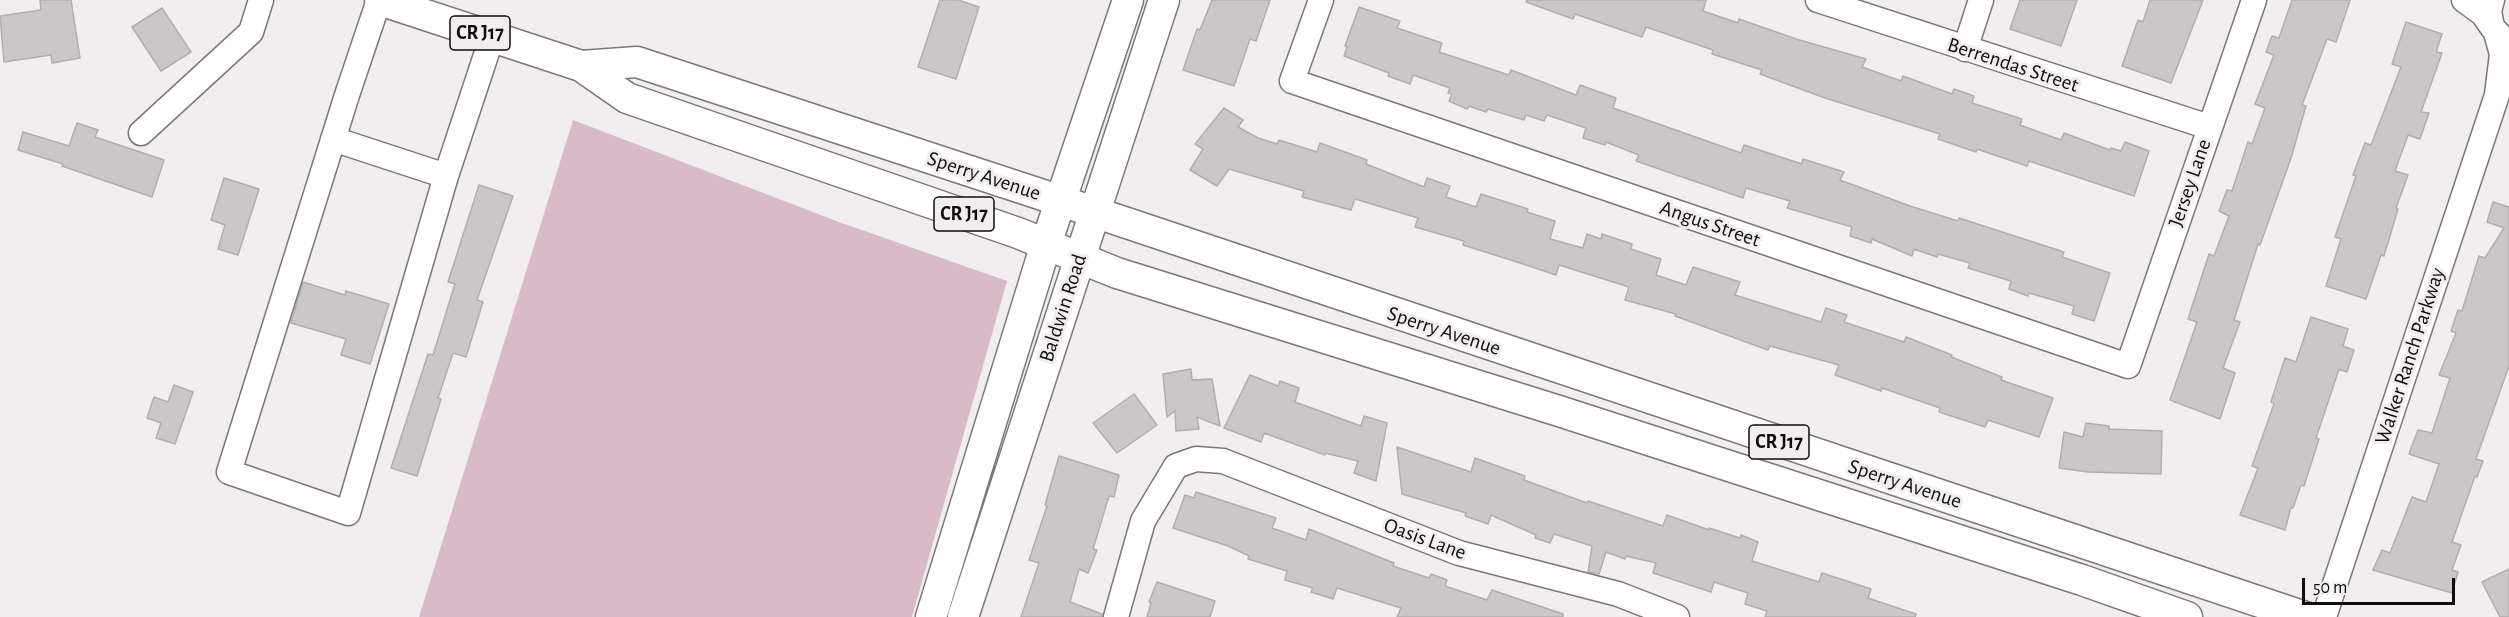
<!DOCTYPE html>
<style>
body{margin:0}
#map{position:relative;width:2509px;height:617px;overflow:hidden;background:#f2edef;font-family:"Alegreya Sans",sans-serif}
canvas{display:block}
.scale{position:absolute;left:2302px;top:578px;width:153px;height:27px;box-sizing:border-box;border:3px solid #0e0c0d;border-top:0;padding-left:8px;font-size:18px;line-height:21px;white-space:nowrap;color:#0e0c0d;-webkit-text-stroke:4px #f2edef;paint-order:stroke}
</style>
<div id="map">
<canvas width="2509" height="617"></canvas>
<div class="scale">50 m</div>
</div>
<script>
const c = document.querySelector('canvas').getContext('2d');
c.lineJoin = 'round';
function fillPath(path, color) { c.fillStyle = color; c.fill(path, 'evenodd'); }
const shape = rows => new Path2D(rows.map(r => 'M' + r).join(''));
function stroke(path, color, width, dash) { c.strokeStyle = color; c.lineWidth = width; c.lineCap = dash ? 'butt' : 'round'; c.setLineDash(dash || []); c.stroke(path); }
function write(font, color, halo, rows, align = 'center') {
  c.font = font + ' "Alegreya Sans",sans-serif'; c.lineWidth = 6; c.setLineDash([]); c.textBaseline = 'middle'; c.strokeStyle = halo; c.fillStyle = color; for (const [text, x, y, turn = 0] of rows) {
    c.save(); c.translate(x, y); c.rotate((+turn || 0) * Math.PI / 180); c.textAlign = isNaN(turn) ? turn : align; if (halo) c.strokeText(text, 0, 0); c.fillText(text, 0, 0); c.restore();
  }
}
fillPath(shape([
 [573,120,839,222,1007,281,912,617,419,617]
]), '#d9bbc8');
const building = shape([
 [40,0,71,0,80,58,52,63,51,55,4,62,0,16,41,10,40,0],
 [940,0,958,0,979,7,956,79,918,67,940,0],
 [1212,0,1270,0,1256,41,1250,39,1234,86,1183,70,1197,29,1200,30,1212,0],
 [1527,0,1706,0,1703,11,1738,23,1739,19,1796,39,1866,59,1862,67,1901,81,1903,76,1952,94,1954,89,1974,96,1972,103,2022,119,2020,125,2061,140,2064,133,2110,150,2111,148,2121,151,2125,142,2149,151,2134,196,2029,161,2027,166,1977,149,1976,152,1938,139,1940,134,1825,98,1760,74,1762,70,1712,54,1713,50,1646,27,1642,37,1575,14,1573,19,1526,2,1527,0],
 [2020,0,2077,0,2061,46,2010,29,2020,0],
 [2150,0,2203,0,2171,83,2122,66,2138,20,2143,22,2150,0],
 [2292,0,2350,0,2336,42,2327,39,2302,105,2306,106,2291,158,2260,245,2258,244,2234,320,2240,322,2223,368,2235,373,2220,419,2170,400,2197,322,2188,319,2209,254,2214,256,2229,216,2219,211,2227,190,2232,191,2248,142,2252,144,2265,108,2255,104,2274,55,2266,52,2272,36,2279,38,2292,0],
 [1359,7,1400,21,1397,28,1442,43,1439,52,1509,75,1511,70,1576,95,1580,85,1616,98,1613,108,1741,153,1744,145,1802,164,1803,159,1844,172,1840,180,1910,206,1958,221,1959,218,2064,252,2062,257,2110,273,2094,321,2072,314,2074,306,2029,293,2028,296,2009,289,2011,281,1968,268,1970,263,1938,254,1937,257,1914,249,1912,256,1872,239,1871,243,1850,236,1852,227,1787,208,1790,201,1746,188,1743,198,1636,161,1639,155,1606,142,1605,145,1583,138,1586,128,1547,115,1544,121,1526,115,1524,120,1488,109,1486,112,1469,106,1467,109,1449,101,1452,94,1448,93,1450,88,1413,75,1410,84,1388,76,1389,73,1344,56,1347,47,1345,46,1359,7],
 [162,8,191,52,161,71,132,27,162,8],
 [2406,22,2442,34,2436,52,2442,53,2421,112,2429,113,2420,139,2408,135,2395,171,2408,175,2396,208,2398,209,2384,256,2381,255,2366,299,2326,286,2341,239,2335,237,2356,176,2353,175,2365,143,2371,145,2401,67,2392,64,2406,22],
 [1224,108,1243,120,1238,127,1258,138,1277,144,1279,140,1317,152,1320,143,1367,160,1366,164,1424,187,1427,178,1450,186,1446,197,1476,207,1481,194,1528,209,1527,212,1555,221,1550,239,1583,248,1587,234,1601,239,1602,234,1632,244,1631,249,1661,259,1656,275,1686,285,1693,267,1740,282,1735,295,1821,322,1826,308,1847,315,1844,322,1904,342,1906,337,1952,355,1951,357,2002,377,2001,380,2053,398,2039,437,1988,420,1985,427,1939,412,1940,408,1882,388,1881,391,1835,375,1839,365,1770,346,1768,350,1675,316,1676,314,1625,300,1629,287,1559,265,1556,275,1517,262,1463,245,1464,241,1415,227,1418,218,1355,199,1351,210,1302,197,1304,191,1229,169,1217,186,1190,170,1203,149,1195,144,1224,108],
 [77,123,98,130,95,137,164,160,152,197,62,166,63,164,18,150,23,132,69,146,77,123],
 [224,178,259,189,238,255,218,249,225,225,211,220,224,178],
 [479,185,513,196,477,300,483,302,466,357,453,353,438,398,441,399,417,476,391,468,428,354,433,355,455,284,448,282,479,185],
 [2493,202,2509,207,2509,366,2476,459,2483,461,2477,477,2475,476,2452,542,2461,545,2452,570,2458,572,2452,593,2373,570,2382,550,2390,553,2412,497,2426,502,2439,464,2409,454,2418,430,2432,433,2450,378,2439,375,2456,333,2451,331,2458,310,2462,311,2479,256,2485,258,2504,228,2487,222,2493,202],
 [303,282,345,295,346,291,389,304,370,364,341,355,346,339,291,323,303,282],
 [2311,317,2348,329,2343,346,2354,350,2347,372,2339,369,2316,438,2319,439,2304,486,2301,485,2293,508,2291,507,2285,530,2240,515,2258,468,2252,466,2274,404,2271,402,2285,358,2296,362,2311,317],
 [1191,369,1192,380,1212,379,1220,426,1197,417,1199,429,1176,431,1175,411,1167,417,1163,374,1191,369],
 [1250,375,1278,386,1280,381,1299,388,1295,402,1361,426,1364,416,1387,423,1376,481,1354,473,1358,461,1325,453,1325,455,1264,433,1261,442,1224,428,1250,375],
 [174,385,193,392,175,444,156,438,161,423,147,418,154,397,168,402,174,385],
 [1134,394,1157,425,1117,453,1093,423,1134,394],
 [2086,423,2109,426,2109,429,2162,431,2161,474,2088,472,2059,468,2064,432,2083,437,2086,423],
 [1397,447,1471,472,1475,458,1525,476,1524,480,1587,503,1588,501,1663,526,1667,515,1709,530,1709,528,1740,538,1741,535,1758,542,1752,561,1819,582,1822,573,1871,589,1868,598,1916,614,1915,617,1765,617,1767,611,1745,604,1748,593,1714,582,1711,592,1653,573,1656,563,1626,556,1625,559,1606,552,1599,574,1588,572,1592,546,1554,534,1550,543,1535,538,1536,535,1491,515,1488,524,1465,516,1466,513,1402,494,1397,447],
 [1059,456,1119,475,1114,497,1109,496,1093,549,1097,550,1088,573,1079,569,1070,602,1102,614,1102,617,1021,617,1039,563,1029,560,1047,506,1045,505,1059,456],
 [1196,492,1276,518,1272,528,1306,540,1309,529,1394,563,1393,566,1429,578,1431,574,1447,580,1445,586,1487,600,1492,590,1563,614,1563,617,1397,617,1401,608,1337,588,1333,599,1311,592,1313,588,1285,580,1287,571,1248,559,1249,556,1228,546,1173,528,1185,495,1194,498,1196,492],
 [2509,569,2509,617,2500,617,2482,582,2509,569],
 [1157,582,1215,601,1210,617,1147,617,1151,603,1149,602,1157,582]
]);
fillPath(building, '#cbc6c8');
stroke(building, '#b2adaf', 1.5);
const minor = shape([
 [379,0,347,95,229,472,348,513,446,176,492,37],
 [1321,0,1292,81,2128,366,2254,0],
 [1818,0,2209,127],
 [2464,0,2483,14,2492,27],
 [2492,0,2489,11,2492,27,2506,42],
 [1965,49,1981,0],
 [141,133,251,32,261,0],
 [333,139,446,176],
 [1116,617,1143,521,1176,466,1196,459,1223,461,1459,553,1618,594,1677,617],
 [2324,617,2497,95,2502,54,2496,33]
]);
const major = shape([
 [380,0,581,66,627,98,1018,233,1117,273,1559,411,2082,580,2187,617],
 [581,66,637,62,1061,201,2305,617],
 [931,617,1046,244,1128,0],
 [963,617,1164,0]
]);
stroke(minor, '#7b7779', 27);
stroke(major, '#7b7779', 33);
stroke(minor, '#fff', 24);
stroke(major, '#fff', 30);
for (const [x, y, w] of [
 [480,33,60],
 [964,214,60],
 [1779,442,60]
]) { const box = new Path2D(); box.roundRect(x - w / 2, y - 17, w, 34, 4.5); c.fillStyle = '#f2edef'; c.fill(box); stroke(box, '#0e0c0d', 1.5); }
write('bold 20px', '#0e0c0d', null, [
 ["CR J17",480,33],
 ["CR J17",964,214],
 ["CR J17",1779,442]
]);
write('21px', '#0e0c0d', '#f2edef', [
 ["Berrendas Street",2013,65,18],
 ["Sperry Avenue",984,176,18],
 ["Jersey Lane",2190,183,-71],
 ["Angus Street",1710,224,19],
 ["Baldwin Road",1063,308,-72],
 ["Sperry Avenue",1444,331,18],
 ["Walker Ranch Parkway",2410,356,-72],
 ["Sperry Avenue",1905,484,18],
 ["Oasis Lane",1425,539,20]
]);
</script>
